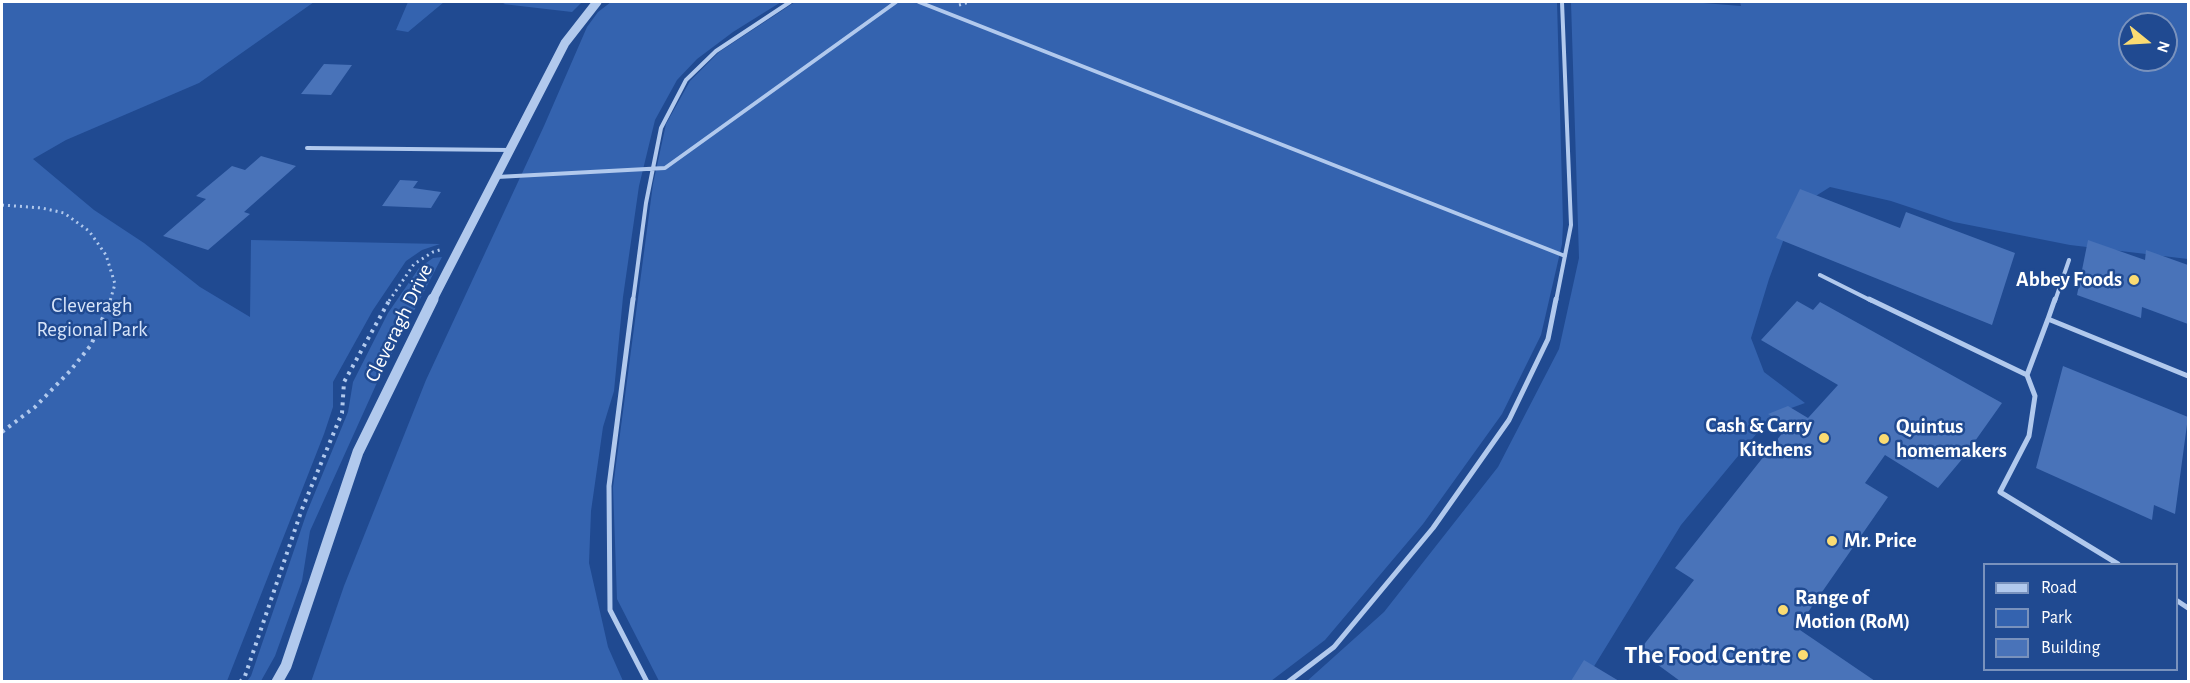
<!DOCTYPE html>
<style>
body{margin:0}
#map{position:relative;width:2190px;height:683px;overflow:hidden;background:#204a91;font-family:"Alegreya Sans",sans-serif}
canvas{display:block}
.frame{position:absolute;inset:0;border:3px solid #fff;pointer-events:none}
.legend{position:absolute;left:1983px;top:563px;width:195px;height:108px;box-sizing:border-box;background:#204a91;border:2px solid #7992bd;margin:0;padding:8px 10px;list-style:none;font-size:18px;color:#fff}
.legend li{display:flex;align-items:center;gap:12px;height:30px}
.legend b{width:30px;border:2px solid #7992bd}
.north{position:absolute;left:2118px;top:12px;width:60px;height:60px;box-sizing:border-box;background:#204a91;border:2px solid #7992bd;border-radius:50%;rotate:108deg;font-size:16px;font-weight:700;line-height:24px;text-align:center;color:#fff}
.north::after{content:'';display:block;margin:auto;width:21px;height:27px;background:#fadb72;clip-path:polygon(50% 0,100% 100%,50% 72%,0 100%)}
</style>
<div id="map">
<canvas width="2190" height="683"></canvas>
<div class="frame"></div>
<ul class="legend">
<li><b style="height:8px;background:#b1c9ed"></b>Road</li>
<li><b style="height:16px;background:#3463af"></b>Park</li>
<li><b style="height:16px;background:#4973b9"></b>Building</li>
</ul>
<div class="north">N</div>
</div>
<script>
const c = document.querySelector('canvas').getContext('2d');
c.lineJoin = 'round';
function fillPath(path, color) { c.fillStyle = color; c.fill(path, 'evenodd'); }
const shape = rows => new Path2D(rows.map(r => 'M' + r).join(''));
function stroke(path, color, width, dash) { c.strokeStyle = color; c.lineWidth = width; c.lineCap = dash ? 'butt' : 'round'; c.setLineDash(dash || []); c.stroke(path); }
function write(font, color, halo, rows, align = 'center') {
  c.font = font + ' "Alegreya Sans",sans-serif'; c.lineWidth = 5; c.setLineDash([]); c.textBaseline = 'middle'; c.strokeStyle = halo; c.fillStyle = color; for (const [text, x, y, turn = 0] of rows) {
    c.save(); c.translate(x, y); c.rotate((+turn || 0) * Math.PI / 180); c.textAlign = isNaN(turn) ? turn : align; if (halo) c.strokeText(text, 0, 0); c.fillText(text, 0, 0); c.restore();
  }
}
fillPath(shape([
 [2,2,314,2,199,83,66,140,33,159,94,210,144,243,200,287,250,317,251,240,440,244,422,250,406,261,373,310,333,382,333,407,324,434,227,681,2,681],
 [408,2,444,2,408,32,396,30],
 [507,2,582,2,572,12,503,4],
 [611,2,781,2,733,32,697,59,677,80,655,120,639,186,623,297,614,391,603,427,591,511,589,563,608,647,623,681,311,682,344,586,426,380,544,126,587,27,598,12],
 [795,2,1557,2,1563,224,1562,244,1541,335,1502,414,1423,524,1325,640,1271,681,659,681,617,599,613,487,653,184,666,124,690,81,719,52],
 [1571,2,1691,2,1741,6,1740,2,2188,2,2188,259,2070,245,1954,222,1891,201,1830,187,1795,209,1769,279,1751,338,1764,372,1805,403,1772,415,1681,525,1585,681,1306,682,1384,612,1498,467,1559,349,1579,258],
 [2130,24,2166,24,2166,60,2130,60],
 [442,257,380,376,310,531,302,581,275,656,261,681,247,681,251,676,307,512,348,412,353,382,388,313,419,268,433,258]
]), '#3463af');
fillPath(shape([
 [324,64,352,65,331,95,301,94],
 [261,156,296,166,244,212,250,214,208,250,163,236,206,199,196,196,232,166,245,170],
 [400,180,418,181,413,188,441,192,431,208,382,206],
 [1800,189,1900,228,1906,212,2015,253,1992,325,1776,238],
 [2088,240,2145,260,2146,250,2188,265,2188,324,2142,307,2141,318,2077,295],
 [1797,301,1813,310,1820,302,2002,403,1963,458,1938,488,1885,455,1865,483,1888,497,1797,628,1875,681,1680,681,1639,651,1694,580,1675,568,1788,426,1768,414,1788,406,1808,418,1838,385,1761,340],
 [2063,366,2188,417,2175,514,2154,505,2152,520,2036,468],
 [1584,660,1619,681,1571,681]
]), '#4973b9');
stroke(shape([
 [959,5,970,2],
 [2,205,42,208,64,213,89,231,106,255,115,284,110,301],
 [389,301,414,264,433,252,443,249]
]), '#b1c9ed', 3, [2, 4]);
stroke(shape([
 [2,432,35,407,70,371,91,345,111,299],
 [240,682,245,676,302,509,342,413,344,382,390,299]
]), '#b1c9ed', 4, [3, 5]);
stroke(shape([
 [919,2,1565,256],
 [307,148,511,150],
 [497,177,665,168,896,2],
 [1820,275,1872,301],
 [633,301,646,203,661,128,686,80,716,51,790,2],
 [1556,301,1571,225,1562,2],
 [2055,301,2069,260]
]), '#b1c9ed', 4);
stroke(shape([
 [633,299,609,486,610,610,647,682],
 [1869,299,2027,375],
 [2048,319,2055,299],
 [2118,564,2000,492,2029,436,2035,396,2027,375,2048,319,2188,376],
 [2176,600,2188,608],
 [1288,682,1334,647,1433,528,1509,420,1548,339,1556,299]
]), '#b1c9ed', 5);
stroke(shape([
 [432,301,565,43,597,2]
]), '#b1c9ed', 9);
stroke(shape([
 [277,682,286,666,358,452,433,299]
]), '#b1c9ed', 11);
for (const [x, y, r, color] of [
 [2134,280,6,"#fadb72"],
 [1824,438,6,"#fadb72"],
 [1884,439,6,"#fadb72"],
 [1832,541,6,"#fadb72"],
 [1783,610,6,"#fadb72"],
 [1803,655,6,"#fadb72"]
]) { const dot = new Path2D(); dot.arc(x, y, r, 0, 2 * Math.PI); c.fillStyle = color; c.fill(dot); stroke(dot, '#204a91', 2); }
write('bold 21px', '#fff', '#204a91', [
 ["Abbey Foods",2122,280,"right"],
 ["Cash & Carry",1812,426,"right"],
 ["Kitchens",1812,450,"right"],
 ["Quintus",1896,427],
 ["homemakers",1896,451],
 ["Mr. Price",1844,541],
 ["Range of",1795,598],
 ["Motion (RoM)",1795,622]
], 'left');
write('21px', '#d7e4f9', '#204a91', [
 ["Cleveragh",92,306],
 ["Regional Park",92,330]
]);
write('21px', '#fff', '#204a91', [
 ["Cleveragh Drive",399,323,-64]
]);
write('bold 26px', '#fff', '#204a91', [
 ["The Food Centre",1791,655]
], 'right');
</script>
